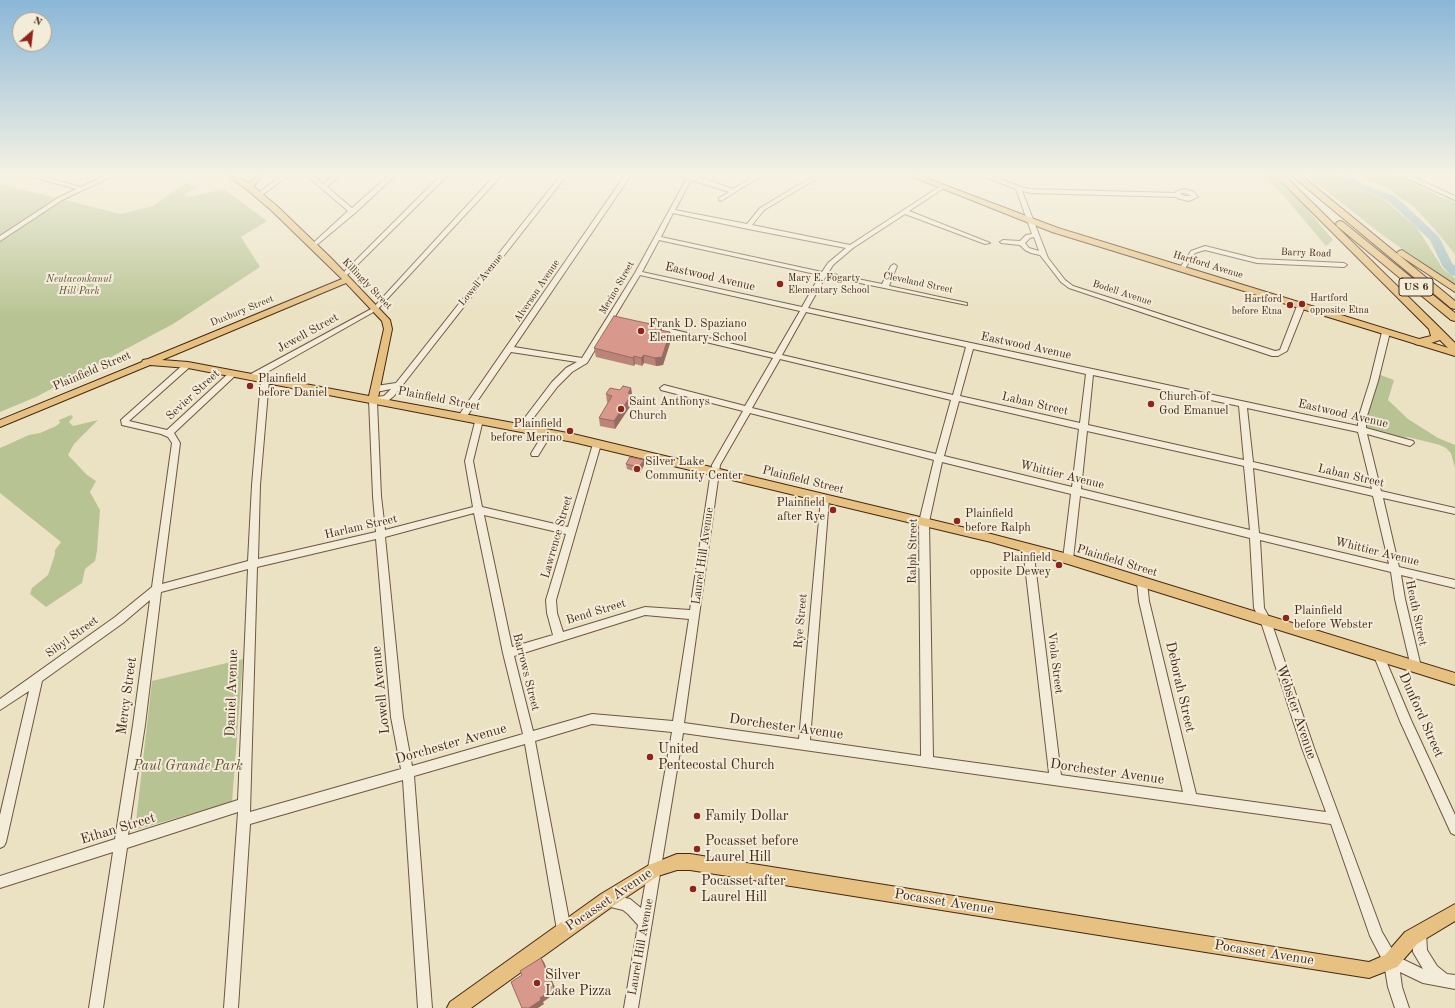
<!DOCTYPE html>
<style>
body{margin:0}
#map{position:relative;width:1455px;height:1008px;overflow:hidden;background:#ebe2c4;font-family:"Old Standard TT",serif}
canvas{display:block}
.north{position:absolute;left:12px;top:12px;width:40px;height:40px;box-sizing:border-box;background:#f2ecd9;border:1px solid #ad9e8a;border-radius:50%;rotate:28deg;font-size:11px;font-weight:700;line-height:16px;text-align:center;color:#462814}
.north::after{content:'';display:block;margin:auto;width:14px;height:18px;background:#8f2418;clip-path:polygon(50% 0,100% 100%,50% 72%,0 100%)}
</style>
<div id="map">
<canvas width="1455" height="1008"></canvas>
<div class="north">N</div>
</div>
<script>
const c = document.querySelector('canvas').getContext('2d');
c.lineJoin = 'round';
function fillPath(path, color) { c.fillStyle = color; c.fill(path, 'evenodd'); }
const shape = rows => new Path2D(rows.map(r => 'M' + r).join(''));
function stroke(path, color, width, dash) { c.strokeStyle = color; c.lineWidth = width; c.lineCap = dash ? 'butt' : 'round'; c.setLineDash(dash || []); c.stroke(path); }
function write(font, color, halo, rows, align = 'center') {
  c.font = font + ' "Old Standard TT",serif'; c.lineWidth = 4; c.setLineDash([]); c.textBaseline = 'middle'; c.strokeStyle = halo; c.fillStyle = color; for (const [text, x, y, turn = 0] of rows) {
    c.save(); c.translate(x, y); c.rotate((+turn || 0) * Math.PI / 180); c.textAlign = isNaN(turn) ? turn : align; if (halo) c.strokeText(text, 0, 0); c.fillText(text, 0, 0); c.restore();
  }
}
fillPath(shape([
 [1262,175,1273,175,1284,185,1303,204,1333,240,1326,246,1282,194],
 [1306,175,1338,175,1362,190,1382,198,1417,228,1443,269,1455,278,1455,285,1385,237],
 [1358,175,1396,175,1441,197,1455,201,1455,254,1431,225,1413,206,1400,198,1390,189],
 [186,183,199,187,183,195,189,197,224,189,267,221,241,237,260,267,173,324,36,397,0,412,0,184,121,214,153,206],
 [1378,374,1394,380,1388,400,1408,419,1438,438,1455,445,1455,468,1451,453,1446,448,1440,445,1408,437,1399,439,1364,431,1369,395],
 [71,415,73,417,69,422,73,426,98,420,74,444,68,455,87,475,96,481,90,492,100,510,97,551,95,561,85,569,82,583,46,607,30,594,32,588,48,575,55,554,55,550,61,542,0,493,0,448,29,435,40,433,56,426,60,423,59,420],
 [243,659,232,802,135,830,152,681]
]), '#b8c393');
fillPath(shape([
 [1340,175,1351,175,1356,181,1394,196,1405,205,1439,237,1452,263,1455,266,1455,276,1451,275,1443,267,1430,240,1397,209,1386,200,1376,195,1348,185,1340,175]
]), '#9dbbbf');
const minor = shape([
 [26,175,37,175,81,187,107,175,115,175,62,200,0,241,0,236,58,198,76,189,26,175],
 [282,175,289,175,261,196,257,196,257,194,282,175],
 [306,175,313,175,323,184,333,175,340,175,327,187,352,208,389,175,396,175,355,213,313,248,310,246,311,245,348,211,306,175],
 [441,175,448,175,345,277,341,277,341,275,441,175],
 [495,175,502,175,377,310,255,379,249,379,248,377,249,375,373,308,495,175],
 [561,175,567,175,394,396,389,400,377,402,381,496,385,530,473,507,465,461,476,418,479,417,483,420,473,461,482,507,568,527,593,444,594,442,600,442,601,444,556,600,557,613,563,632,645,607,690,610,712,465,743,411,661,390,660,388,664,385,745,406,773,358,647,328,647,324,650,324,775,354,800,311,640,275,587,363,572,372,558,386,524,430,518,430,517,428,552,382,566,368,577,362,511,352,465,419,459,419,458,417,459,415,625,175,631,175,514,347,582,358,635,273,687,178,680,175,694,175,733,189,755,175,763,175,721,201,719,200,719,198,729,192,691,180,675,210,747,224,760,208,815,175,823,175,764,210,752,225,850,245,942,185,945,187,944,188,909,211,990,243,985,244,905,214,853,248,833,265,828,273,882,284,891,266,894,264,897,266,889,286,967,303,967,305,826,276,808,308,1358,426,1358,419,1370,381,1382,332,1383,330,1389,330,1390,332,1378,381,1366,419,1366,428,1413,441,1414,443,1410,446,1367,434,1381,491,1455,508,1455,514,1383,498,1399,567,1455,580,1455,588,1401,575,1405,599,1421,667,1420,670,1416,672,1412,670,1411,667,1395,599,1391,572,1260,540,1264,608,1271,621,1314,748,1382,932,1396,956,1423,969,1413,952,1412,933,1414,928,1419,926,1424,928,1426,933,1427,950,1437,966,1447,974,1455,975,1455,989,1423,983,1400,972,1402,987,1409,1008,1395,1008,1388,987,1384,963,1370,936,1331,824,683,733,638,1008,624,1008,638,925,628,914,623,910,602,905,601,900,602,895,607,894,630,899,641,908,672,732,592,724,535,741,571,930,569,935,564,937,559,935,557,930,525,744,414,776,432,1008,418,1008,403,780,250,824,238,1008,224,1008,238,812,127,848,103,1008,89,1008,113,852,0,888,0,876,115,839,133,725,150,600,123,623,42,681,6,842,4,846,0,848,0,815,29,691,0,710,0,699,115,617,152,587,172,443,168,437,161,434,122,425,121,420,185,363,191,363,192,365,129,421,167,430,230,372,236,372,237,374,174,433,180,443,162,584,248,561,252,485,261,380,265,378,269,380,260,485,258,559,376,532,373,496,369,400,370,398,384,396,391,389,376,392,372,389,376,386,396,383,561,175],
 [673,213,748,229,846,248,828,263,822,272,661,237,673,213],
 [659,240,820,275,802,307,642,272,659,240],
 [806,312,966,347,953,395,782,355,806,312],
 [973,349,1086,374,1080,423,960,396,973,349],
 [780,359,951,400,936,454,752,408,780,359],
 [1093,375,1239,406,1244,460,1088,425,1093,375],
 [959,401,1079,429,1072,487,944,456,959,401],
 [1247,408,1358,432,1372,489,1253,462,1247,408],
 [750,413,934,460,919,522,921,756,810,740,829,498,825,495,821,498,799,739,684,723,720,465,750,413],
 [1087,431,1244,466,1250,530,1081,489,1087,431],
 [942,462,1071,494,1063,559,1065,562,1068,563,1071,562,1073,559,1080,496,1250,538,1254,608,1261,622,1302,748,1326,812,1196,794,1149,601,1147,582,1145,579,1142,578,1139,579,1137,582,1139,601,1183,792,1061,775,1033,548,1031,545,1028,544,1025,545,1023,548,1049,773,933,757,929,522,942,462],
 [1253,468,1373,496,1389,564,1259,533,1253,468],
 [474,513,503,653,523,734,412,766,403,717,385,537,474,513],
 [484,515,566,534,546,600,547,613,553,635,512,647,484,515],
 [376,539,391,717,401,769,250,812,257,567,376,539],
 [248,569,238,800,128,835,145,725,161,592,248,569],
 [645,615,689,619,673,721,592,714,533,731,514,656,645,615],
 [980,175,989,175,1021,187,1031,189,1175,193,1177,191,1185,189,1194,192,1198,197,1189,201,1180,199,1176,197,1031,193,1022,191,1048,258,1065,280,1073,286,1275,351,1280,350,1297,306,1299,305,1303,305,1305,306,1287,351,1278,356,1272,356,1069,288,1061,282,1040,255,1031,253,1025,250,1020,245,1001,243,1000,242,1003,240,1020,241,1026,235,1032,234,1016,189,980,175],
 [1181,193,1185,193,1191,196,1184,196,1180,194,1181,193],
 [1034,237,1039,251,1029,248,1025,243,1030,238,1034,237],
 [1400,175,1409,175,1455,196,1455,200,1400,175],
 [1205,246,1257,259,1344,263,1347,265,1344,267,1257,263,1205,250,1195,253,1184,270,1180,270,1179,269,1191,251,1205,246],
 [548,430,552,433,538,456,532,456,531,454,532,452,545,431,548,430],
 [1379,651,1383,653,1384,656,1411,720,1455,815,1455,835,1451,833,1400,721,1374,656,1375,653,1379,651]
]);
const major = shape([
 [226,175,235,175,248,183,252,181,255,175,262,175,257,183,253,186,277,206,332,259,390,320,392,329,378,398,573,434,991,534,1068,554,1455,673,1455,685,1068,564,991,542,573,442,188,368,150,365,0,427,0,420,142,362,143,360,148,359,342,279,271,210,245,188,226,175],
 [346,283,382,321,384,329,369,396,188,362,162,360,346,283],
 [908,175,918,175,1058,228,1455,350,1455,356,1052,232,908,175],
 [677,854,690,854,1369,962,1385,955,1405,932,1455,904,1455,921,1417,944,1397,967,1369,978,690,870,677,870,658,876,613,906,471,1008,447,1008,450,1002,601,894,649,865,677,854]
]);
const highway = shape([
 [1275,175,1284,175,1437,325,1455,343,1455,352,1451,351,1440,340,1431,343,1419,345,1415,344,1414,342,1415,340,1431,336,1429,329,1275,175],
 [1291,175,1301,175,1455,301,1455,309,1451,308,1291,175],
 [1340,221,1343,222,1455,313,1455,321,1451,320,1337,226,1336,224,1337,222,1340,221],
 [1402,250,1455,285,1455,292,1399,255,1397,253,1399,251,1402,250]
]);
stroke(minor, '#6f5640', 2);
stroke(major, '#462814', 2);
stroke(highway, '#462814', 2);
fillPath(minor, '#f2ecd9');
fillPath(major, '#e6c182');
fillPath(highway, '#e6c182');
fillPath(shape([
 [655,327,662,329,662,330,671,340,663,365,656,366,644,363,642,366,635,364,634,366,596,357,594,348],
 [631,388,633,402,615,429,600,426,599,418,608,403,607,402,606,394],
 [644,460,644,465,640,473,627,469,626,464]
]), '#ba8478');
fillPath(shape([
 [670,332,671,340,663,365,656,366,655,358],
 [644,355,644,363,642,366,641,358],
 [634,356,635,364,634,366,633,358],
 [631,388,633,402,615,429,614,421],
 [644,460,644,465,640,473,639,467],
 [541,958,544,962,557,992,543,1002,544,1004,538,1008,529,1008,540,998]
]), '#976b62');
const building = shape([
 [614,316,655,325,654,327,662,329,660,330,670,332,662,357,655,358,644,355,641,358,634,356,633,358,594,348,614,316],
 [623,386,631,388,628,393,632,394,614,421,599,418,612,396,606,394,610,388,620,390,623,386],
 [630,457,644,460,639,467,626,464,630,457],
 [541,958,554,988,540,998,541,1000,529,1008,522,1008,511,982,522,975,520,971,541,958]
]);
fillPath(building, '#d8998c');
stroke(building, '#976b62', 1);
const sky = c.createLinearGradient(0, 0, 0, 317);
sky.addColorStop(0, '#8ab7d8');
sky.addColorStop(0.55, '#f6f2e4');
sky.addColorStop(1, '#f6f2e400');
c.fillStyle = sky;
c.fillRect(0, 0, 1455, 317);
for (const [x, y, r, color] of [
 [780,284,4,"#8f2418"],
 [1302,304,4,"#8f2418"],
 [1290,305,4,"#8f2418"],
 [641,331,4,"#8f2418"],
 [250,386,4,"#8f2418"],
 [1151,404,4,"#8f2418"],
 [621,409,4,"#8f2418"],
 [570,431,4,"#8f2418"],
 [637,469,4,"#8f2418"],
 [833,510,4,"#8f2418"],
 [957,521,4,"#8f2418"],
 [1059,565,4,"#8f2418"],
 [1286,618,4,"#8f2418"],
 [650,757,4,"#8f2418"],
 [697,816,4,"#8f2418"],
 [697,849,4,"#8f2418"],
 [693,889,4,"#8f2418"],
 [537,983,4,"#8f2418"]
]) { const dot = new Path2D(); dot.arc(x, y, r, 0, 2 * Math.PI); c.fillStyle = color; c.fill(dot); stroke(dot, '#f2ecd9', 1.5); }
write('10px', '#462814', '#f2ecd9', [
 ["Barry Road",1306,253,2],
 ["Hartford Avenue",1208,265,17],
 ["Lowell Avenue",481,280,-51],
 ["Cleveland Street",918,283,12],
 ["Killingly Street",367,284,46],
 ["Merino Street",617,288,-60],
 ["Alverson Avenue",537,291,-56],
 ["Bodell Avenue",1122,293,18],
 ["Duxbury Street",242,311,-22]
]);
write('10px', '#462814', '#f2ecd9', [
 ["Mary E. Fogarty",788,278],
 ["Elementary School",788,290],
 ["Hartford",1310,298],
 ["opposite Etna",1310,310],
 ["Hartford",1282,299,"right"],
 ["before Etna",1282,311,"right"]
], 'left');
write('italic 10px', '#624f34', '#f2ecd9', [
 ["Neutaconkanut",79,279],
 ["Hill Park",79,291]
]);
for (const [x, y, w] of [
 [1416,287,34]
]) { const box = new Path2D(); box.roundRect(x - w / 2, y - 9, w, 18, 3); c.fillStyle = '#f2ecd9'; c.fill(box); stroke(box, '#462814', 1); }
write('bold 11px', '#462814', null, [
 ["US 6",1416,287]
]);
write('12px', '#462814', '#f2ecd9', [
 ["Eastwood Avenue",710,277,13],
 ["Jewell Street",308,333,-29],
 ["Eastwood Avenue",1026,346,12],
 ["Plainfield Street",92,371,-23],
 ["Sevier Street",193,395,-43],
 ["Plainfield Street",439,399,11],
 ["Laban Street",1035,404,13],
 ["Eastwood Avenue",1343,414,13],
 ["Whittier Avenue",1062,475,14],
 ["Laban Street",1351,476,13],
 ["Plainfield Street",803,480,14],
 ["Harlam Street",361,527,-13],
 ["Lawrence Street",557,537,-74],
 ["Ralph Street",913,551,-89],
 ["Whittier Avenue",1377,552,14],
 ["Laurel Hill Avenue",703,556,-82],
 ["Plainfield Street",1117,561,17],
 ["Bend Street",596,612,-17],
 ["Heath Street",1416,613,78],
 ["Rye Street",801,621,-85],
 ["Sibyl Street",72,637,-36],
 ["Viola Street",1055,663,83],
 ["Barrows Street",526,672,76],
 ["Laurel Hill Avenue",641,947,-80]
]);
write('12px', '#462814', '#f2ecd9', [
 ["Frank D. Spaziano",649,324],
 ["Elementary School",649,338],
 ["Plainfield",258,379],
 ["before Daniel",258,393],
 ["Church of",1159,397],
 ["God Emanuel",1159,411],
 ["Saint Anthonys",629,402],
 ["Church",629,416],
 ["Plainfield",562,424,"right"],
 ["before Merino",562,438,"right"],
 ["Silver Lake",645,462],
 ["Community Center",645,476],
 ["Plainfield",825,503,"right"],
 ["after Rye",825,517,"right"],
 ["Plainfield",965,514],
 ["before Ralph",965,528],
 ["Plainfield",1051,558,"right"],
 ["opposite Dewey",1051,572,"right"],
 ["Plainfield",1294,611],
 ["before Webster",1294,625]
], 'left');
write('14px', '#462814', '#f2ecd9', [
 ["Deborah Street",1180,687,77],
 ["Lowell Avenue",381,690,-96],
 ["Daniel Avenue",232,693,-88],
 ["Mercy Street",127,696,-82],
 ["Webster Avenue",1296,712,71],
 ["Dunford Street",1421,715,66],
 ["Dorchester Avenue",786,727,8],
 ["Dorchester Avenue",451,744,-16],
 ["Dorchester Avenue",1107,772,8],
 ["Ethan Street",118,829,-17],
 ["Pocasset Avenue",609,900,-34],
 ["Pocasset Avenue",944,902,9],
 ["Pocasset Avenue",1264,953,9]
]);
write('14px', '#462814', '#f2ecd9', [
 ["United",658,749],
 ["Pentecostal Church",658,765],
 ["Family Dollar",705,816],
 ["Pocasset before",705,841],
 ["Laurel Hill",705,857],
 ["Pocasset after",701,881],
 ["Laurel Hill",701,897],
 ["Silver",545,975],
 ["Lake Pizza",545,991]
], 'left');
write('italic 14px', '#624f34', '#f2ecd9', [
 ["Paul Grande Park",188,766]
]);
</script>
